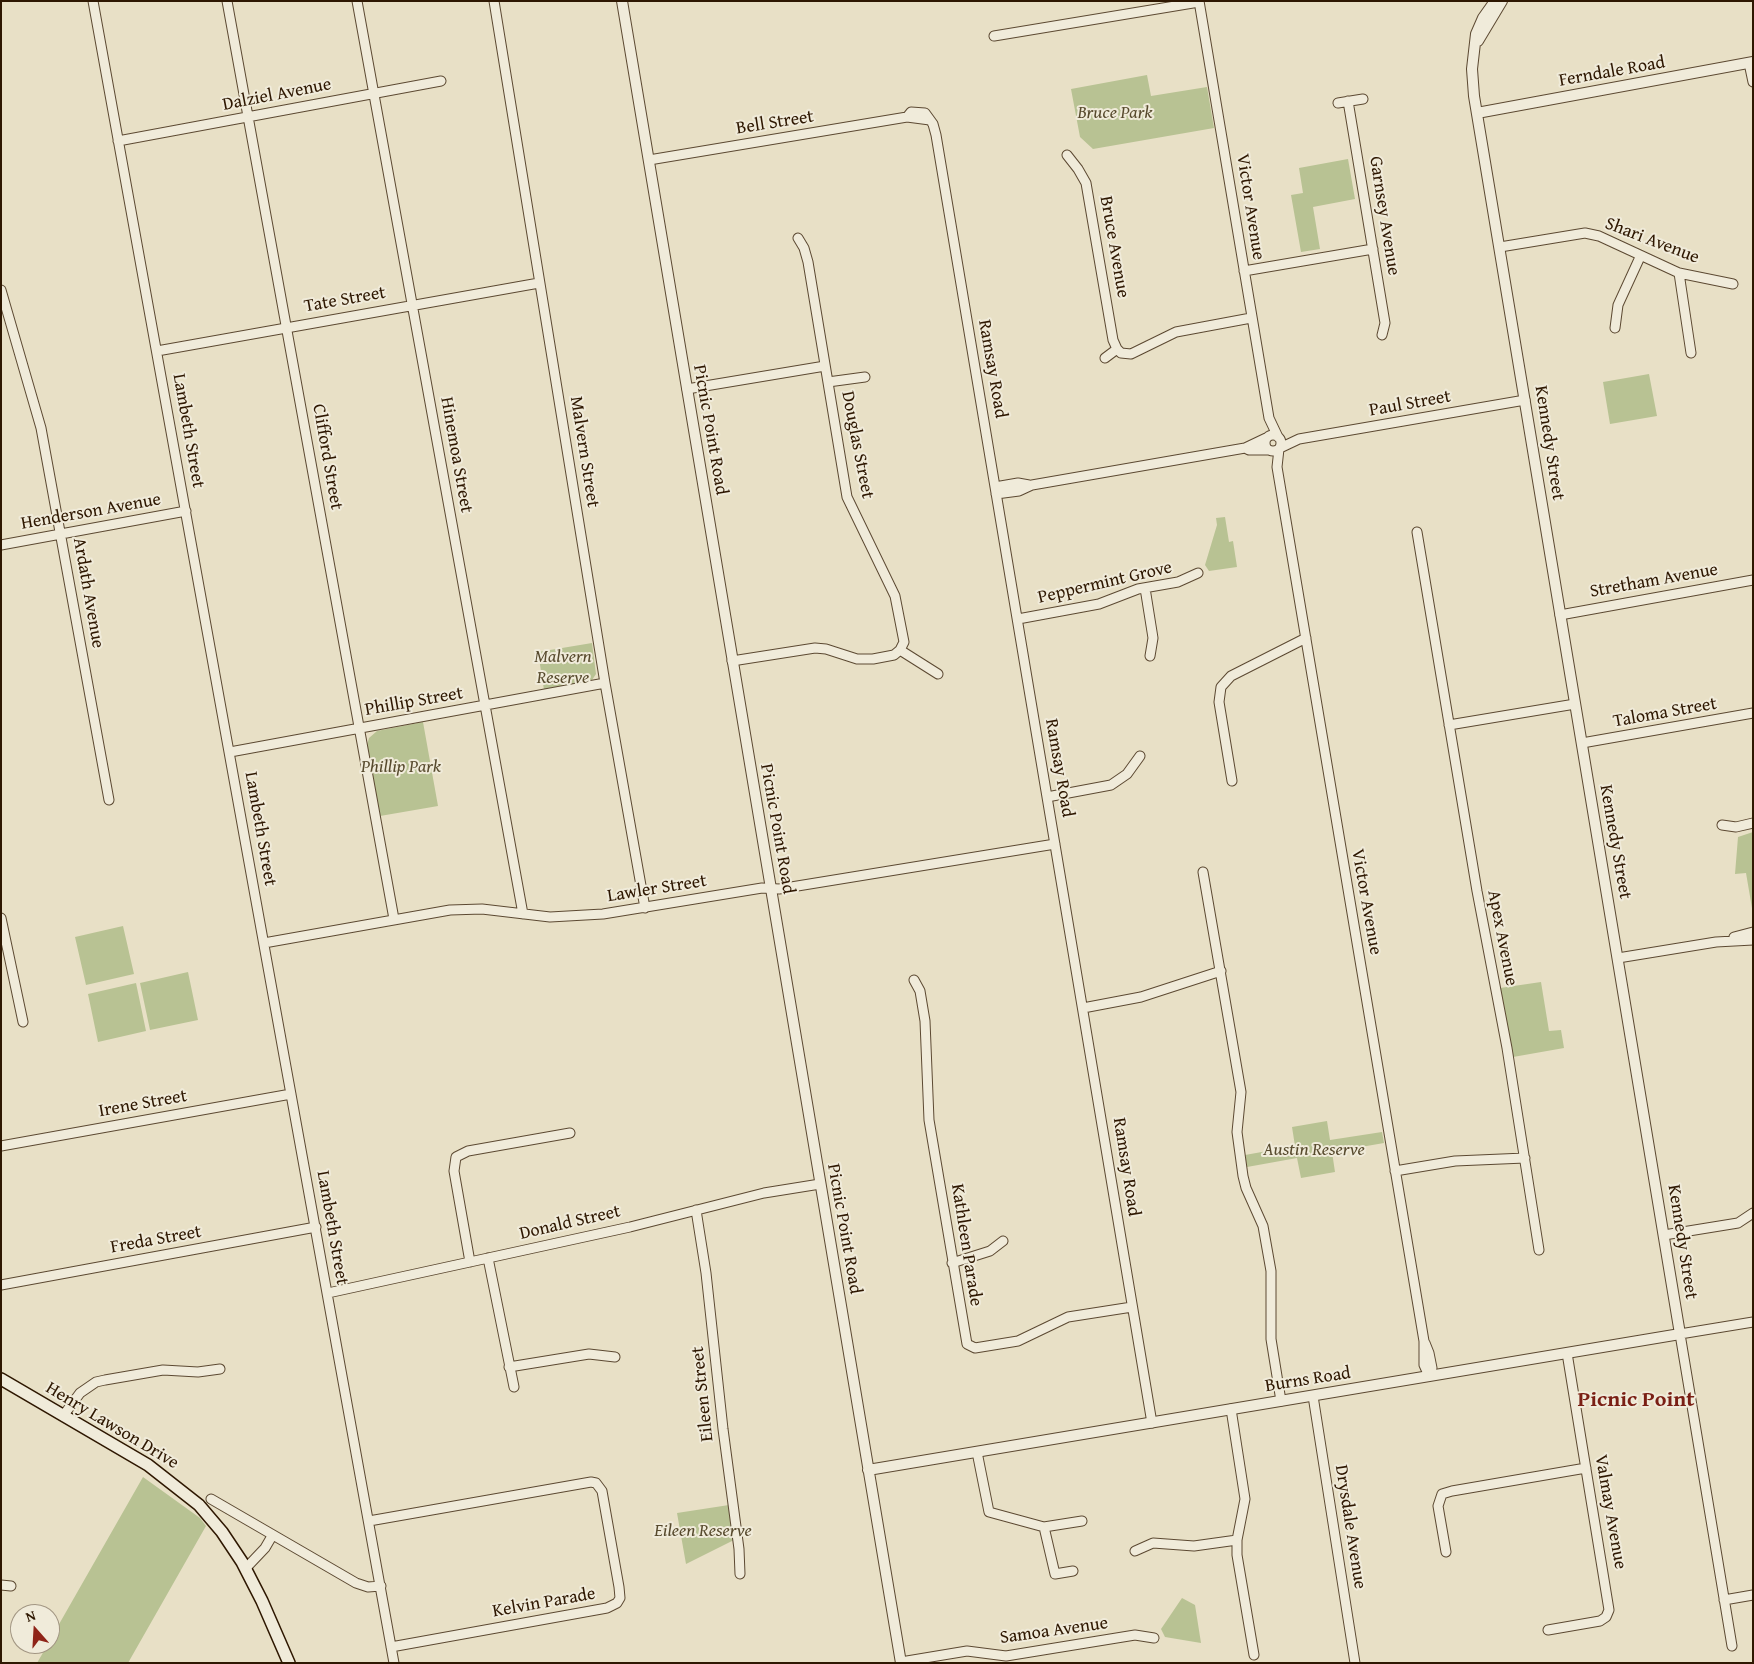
<!DOCTYPE html>
<style>
body{margin:0}
#map{position:relative;width:1754px;height:1664px;overflow:hidden;background:#e8e0c6;font-family:"Gentium Book Plus",serif}
canvas{display:block}
.frame{position:absolute;inset:0;border:2px solid #2e1701;pointer-events:none}
.north{position:absolute;left:10px;top:1604px;width:50px;height:50px;box-sizing:border-box;background:#f0ebda;border:1px solid #a29683;border-radius:50%;rotate:341deg;font-size:14px;font-weight:700;line-height:20px;text-align:center;color:#2e1701}
.north::after{content:'';display:block;margin:auto;width:18px;height:22px;background:#8f2418;clip-path:polygon(50% 0,100% 100%,50% 72%,0 100%)}
</style>
<div id="map">
<canvas width="1754" height="1664"></canvas>
<div class="frame"></div>
<div class="north">N</div>
</div>
<script>
const c = document.querySelector('canvas').getContext('2d');
c.lineJoin = 'round';
function fillPath(path, color) { c.fillStyle = color; c.fill(path, 'evenodd'); }
const shape = rows => new Path2D(rows.map(r => 'M' + r).join(''));
function stroke(path, color, width, dash) { c.strokeStyle = color; c.lineWidth = width; c.lineCap = dash ? 'butt' : 'round'; c.setLineDash(dash || []); c.stroke(path); }
function write(font, color, halo, rows, align = 'center') {
  c.font = font + ' "Gentium Book Plus",serif'; c.lineWidth = 4; c.setLineDash([]); c.textBaseline = 'middle'; c.strokeStyle = halo; c.fillStyle = color; for (const [text, x, y, turn = 0] of rows) {
    c.save(); c.translate(x, y); c.rotate((+turn || 0) * Math.PI / 180); c.textAlign = isNaN(turn) ? turn : align; if (halo) c.strokeText(text, 0, 0); c.fillText(text, 0, 0); c.restore();
  }
}
fillPath(shape([
 [1147,75,1151,96,1207,87,1214,128,1093,149,1080,137,1071,89],
 [1348,159,1355,199,1313,207,1320,249,1301,252,1291,195,1303,193,1299,168],
 [1649,374,1657,416,1610,424,1603,382],
 [1225,517,1229,542,1233,541,1237,567,1209,571,1205,565,1217,525,1216,518],
 [592,643,596,674,592,680,544,690,538,652],
 [423,722,438,806,380,816,367,745,369,738,377,731],
 [1753,832,1753,914,1746,873,1735,874,1738,837],
 [123,926,134,974,86,985,75,937],
 [188,972,198,1020,150,1030,140,983],
 [1541,982,1549,1031,1561,1030,1564,1048,1513,1057,1500,988],
 [136,983,146,1031,98,1042,88,994],
 [1327,1121,1330,1140,1382,1132,1384,1143,1332,1152,1335,1172,1301,1178,1297,1158,1247,1167,1245,1155,1295,1146,1292,1127],
 [143,1477,200,1518,206,1526,128,1663,37,1663,48,1644,50,1644,50,1640],
 [729,1505,734,1540,686,1564,677,1513],
 [1182,1598,1195,1605,1201,1643,1165,1637,1161,1629]
]), '#b8c293');
const minor = shape([
 [93,1,394,1663],
 [227,1,394,919],
 [357,1,523,914],
 [494,1,605,683,645,908],
 [1199,1,1269,418,1278,437],
 [994,36,1199,2],
 [1749,63,1753,82],
 [1348,101,1385,323,1382,335],
 [1338,103,1363,99],
 [907,117,911,112,925,113,933,124,936,135,1152,1423],
 [118,141,441,81],
 [1067,155,1078,169,1086,183,1113,340,1117,349,1121,353,1131,354,1176,332,1251,318],
 [649,160,907,117,930,120],
 [1500,247,1585,233,1599,236,1679,273,1733,284],
 [1244,271,1373,249],
 [1679,273,1691,353],
 [1,290,41,428,109,800],
 [1615,328,1618,305,1640,257],
 [157,351,539,283],
 [1105,358,1117,349],
 [828,382,865,377],
 [687,389,825,366],
 '1265 443a8 8 0 1 1 16 0a8 8 0 1 1-16 0Z',
 [1245,448,1249,450,1267,450],
 [1280,448,1299,439,1525,400],
 [1279,449,1277,467,1424,1341,1424,1365,1429,1376],
 [995,487,1018,483,1029,485],
 [996,494,1019,491,1032,485,1245,448,1266,438],
 [1417,532,1477,891,1507,1048,1539,1250],
 [1,545,186,511],
 [1145,588,1153,638,1150,656],
 [1560,615,1753,580],
 [1018,619,1099,604,1138,589,1178,582,1198,573],
 [900,650,938,674],
 [732,661,815,648,826,649,857,659,873,659,894,655,900,650,904,642,895,596,847,497,808,262,804,248,798,238],
 [1449,725,1575,704],
 [1582,743,1753,713],
 [230,752,605,683],
 [1232,781,1219,702,1221,687,1231,676,1306,638],
 [1047,797,1111,785,1127,774,1140,756],
 [1722,825,1736,827,1753,823],
 [1203,872,1241,1092,1237,1132,1243,1176,1246,1188,1263,1226,1271,1271,1271,1339,1281,1401],
 [1,918,23,1022],
 [1734,937,1753,932],
 [264,943,450,910,482,909,550,917,603,914,762,888,779,889,1055,844],
 [1618,958,1716,942,1753,940],
 [914,980,920,991,925,1021,929,1120,967,1344,975,1348,1018,1341,1068,1317,1132,1307],
 [1083,1008,1141,997,1221,971],
 [1,1146,291,1094],
 [1395,1171,1455,1161,1525,1158],
 [696,1210,706,1273,723,1429,739,1549,740,1574],
 [1664,1235,1738,1223,1753,1213],
 [488,1258,514,1387],
 [470,1262,454,1171,456,1157,468,1151,570,1133],
 [952,1263,990,1251,1003,1241],
 [1,1285,316,1227],
 [328,1293,630,1227,764,1193,820,1184],
 [1425,1343,1429,1353,1432,1368,1429,1376],
 [509,1367,589,1354,615,1357],
 [1313,1396,1355,1663],
 [1231,1409,1245,1499,1237,1540,1237,1555,1254,1655],
 [63,1416,80,1393,96,1382,105,1380,163,1370,198,1372,220,1369],
 [977,1452,989,1512,1044,1527,1055,1574,1073,1571],
 [211,1499,356,1583,368,1587,381,1586],
 [369,1521,591,1482,596,1483,602,1491,619,1587,620,1598,617,1603,607,1608,391,1647],
 [1044,1527,1082,1521],
 [1135,1551,1153,1543,1194,1546,1237,1540],
 [1446,1552,1438,1506,1442,1494,1452,1491,1586,1468],
 [246,1568,265,1548,272,1536],
 [1,1585,11,1586],
 [1724,1600,1753,1595],
 [1548,1630,1600,1621,1606,1617,1609,1610,1567,1353],
 [1732,1646,1680,1334,1753,1322],
 [901,1662,967,1651,1006,1656,1135,1635,1154,1638]
]);
const tertiary = shape([
 [622,1,901,1663],
 [1478,41,1502,1],
 [1477,113,1753,62],
 [868,1470,1680,1334,1474,96,1472,69,1476,34,1483,18,1495,1]
]);
const secondary = shape([
 [1,1379,148,1465,199,1505,222,1532,242,1562,262,1601,289,1663]
]);
stroke(minor, '#5c4932', 11);
stroke(tertiary, '#5c4932', 12);
stroke(secondary, '#2e1701', 14);
stroke(minor, '#f0ebda', 9);
stroke(tertiary, '#f0ebda', 10);
stroke(secondary, '#f0ebda', 11);
write('18px', '#2e1701', '#f0ebda', [
 ["Ferndale Road",1612,72,-10],
 ["Dalziel Avenue",277,95,-11],
 ["Bell Street",775,123,-9],
 ["Victor Avenue",1250,207,81],
 ["Garnsey Avenue",1384,216,81],
 ["Shari Avenue",1652,241,21],
 ["Bruce Avenue",1114,247,80],
 ["Tate Street",345,300,-10],
 ["Ramsay Road",992,369,80],
 ["Paul Street",1410,404,-10],
 ["Picnic Point Road",710,430,80],
 ["Lambeth Street",188,431,80],
 ["Kennedy Street",1549,443,81],
 ["Douglas Street",857,445,79],
 ["Malvern Street",584,452,81],
 ["Hinemoa Street",456,455,80],
 ["Clifford Street",327,457,80],
 ["Henderson Avenue",91,512,-10],
 ["Stretham Avenue",1654,581,-10],
 ["Peppermint Grove",1105,583,-13],
 ["Ardath Avenue",88,593,80],
 ["Phillip Street",414,702,-10],
 ["Taloma Street",1665,713,-10],
 ["Ramsay Road",1059,768,80],
 ["Lambeth Street",260,829,80],
 ["Picnic Point Road",777,829,80],
 ["Kennedy Street",1615,842,80],
 ["Lawler Street",657,889,-9],
 ["Victor Avenue",1366,902,80],
 ["Apex Avenue",1502,938,79],
 ["Irene Street",143,1104,-10],
 ["Ramsay Road",1126,1167,81],
 ["Donald Street",570,1223,-13],
 ["Lambeth Street",332,1228,80],
 ["Picnic Point Road",844,1229,80],
 ["Freda Street",156,1240,-10],
 ["Kennedy Street",1682,1242,81],
 ["Kathleen Parade",966,1245,81],
 ["Burns Road",1308,1380,-9],
 ["Eileen Street",703,1394,-96],
 ["Henry Lawson Drive",112,1426,31],
 ["Valmay Avenue",1610,1512,80],
 ["Drysdale Avenue",1350,1527,81],
 ["Kelvin Parade",544,1603,-10],
 ["Samoa Avenue",1054,1631,-8]
]);
write('italic 18px', '#574a2d', '#f0ebda', [
 ["Bruce Park",1115,113],
 ["Malvern",563,657],
 ["Reserve",563,678],
 ["Phillip Park",401,767],
 ["Austin Reserve",1314,1150],
 ["Eileen Reserve",703,1531]
]);
write('bold 22px', '#7a1f14', '#f0ebda', [
 ["Picnic Point",1636,1400]
]);
</script>
